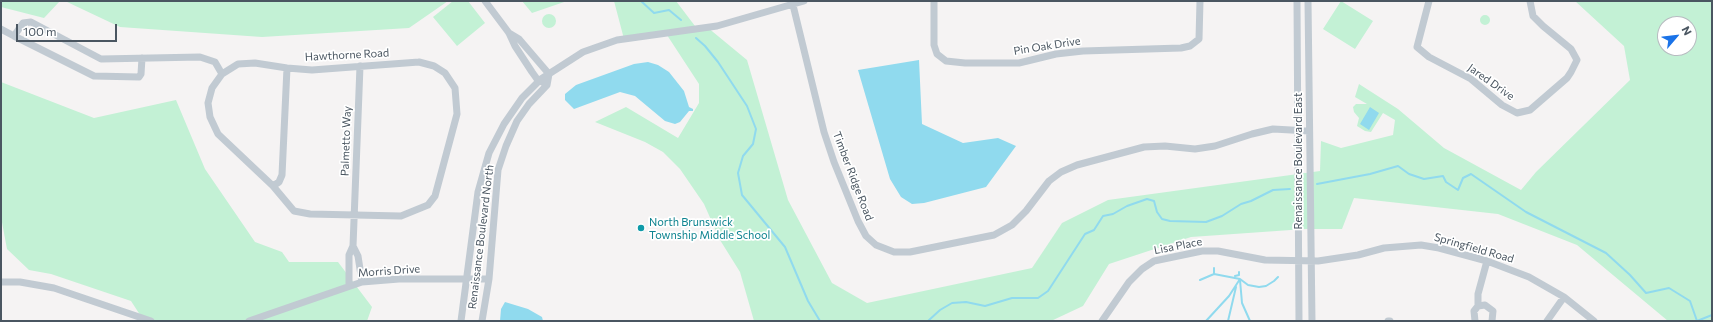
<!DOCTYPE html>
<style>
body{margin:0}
#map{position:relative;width:1713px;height:322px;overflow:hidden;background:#f5f3f3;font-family:Commissioner,sans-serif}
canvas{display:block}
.frame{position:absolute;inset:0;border:2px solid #4a5661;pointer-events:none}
.north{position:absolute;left:1657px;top:16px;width:40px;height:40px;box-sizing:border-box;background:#fff;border:1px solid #b7bbc0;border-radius:50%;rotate:62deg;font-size:11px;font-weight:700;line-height:16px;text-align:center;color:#4a5661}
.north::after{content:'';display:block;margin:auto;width:14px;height:18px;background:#1a73e8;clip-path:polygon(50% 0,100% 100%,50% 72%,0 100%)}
.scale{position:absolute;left:16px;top:24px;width:101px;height:18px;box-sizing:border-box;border:2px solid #4a5661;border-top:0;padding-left:5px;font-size:12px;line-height:14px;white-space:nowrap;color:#4a5661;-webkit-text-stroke:3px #fff;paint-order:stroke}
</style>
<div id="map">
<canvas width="1713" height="322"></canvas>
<div class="frame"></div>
<div class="north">N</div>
<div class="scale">100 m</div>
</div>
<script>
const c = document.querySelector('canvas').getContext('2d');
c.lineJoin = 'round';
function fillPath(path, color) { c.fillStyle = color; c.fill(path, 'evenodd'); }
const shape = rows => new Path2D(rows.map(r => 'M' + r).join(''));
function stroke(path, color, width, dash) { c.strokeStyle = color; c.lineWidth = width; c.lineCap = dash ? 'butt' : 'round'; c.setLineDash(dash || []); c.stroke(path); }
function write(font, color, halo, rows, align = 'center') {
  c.font = font + ' Commissioner,sans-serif'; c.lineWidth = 3.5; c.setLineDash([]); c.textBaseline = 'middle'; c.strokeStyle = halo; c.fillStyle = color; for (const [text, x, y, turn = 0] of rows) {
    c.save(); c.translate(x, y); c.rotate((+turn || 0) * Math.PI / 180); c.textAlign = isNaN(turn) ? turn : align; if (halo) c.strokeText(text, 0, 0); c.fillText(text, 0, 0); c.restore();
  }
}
fillPath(shape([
 [1,1,60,1,44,18,1,7],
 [65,1,448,1,409,28,262,37,120,27],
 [453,1,468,1,485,23,457,46,433,17],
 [522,1,567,1,532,13],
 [614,1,676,1,698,30,707,27,747,60,788,200,832,283,867,303,1032,268,1062,223,1108,200,1320,171,1321,141,1341,148,1393,135,1395,120,1383,113,1371,132,1365,131,1357,126,1359,118,1354,112,1353,107,1356,104,1367,104,1355,97,1359,84,1398,109,1444,148,1521,190,1536,172,1630,80,1624,46,1575,1,1712,1,1712,321,1668,321,1577,245,1498,214,1354,198,1342,229,1305,229,1191,237,1109,264,1083,306,1051,321,754,321,740,272,720,240,704,204,680,169,663,152,645,142,595,122,626,107,678,138,699,103,699,84,665,32,624,39],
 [1665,24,1689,24,1689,48,1665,48],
 [1341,1,1373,21,1355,49,1323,29],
 '542 21a7 7 0 1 1 14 0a7 7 0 1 1-14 0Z',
 '1480 20a5 5 0 1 1 10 0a5 5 0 1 1-10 0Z',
 [1,82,94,118,176,100,205,169,255,242,282,252,289,262,338,262,372,307,367,321,144,321,131,301,51,274,29,270,7,249,1,217]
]), '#c3f1d5');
fillPath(shape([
 [919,60,922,124,963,143,998,138,1016,146,986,187,924,203,912,204,901,197,890,179,858,70],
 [648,62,658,65,669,72,684,91,689,107,693,109,693,111,689,111,680,122,675,124,665,121,635,96,620,92,574,109,565,100,565,94,576,85,634,64],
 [1370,107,1379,113,1369,130,1360,124],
 [505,302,528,309,542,317,543,321,500,321,501,309]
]), '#90daee');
stroke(shape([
 [641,1,654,13,669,10,681,20],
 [696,38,705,46,718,62,747,106,756,129,753,144,743,156,738,173,742,195,785,247,808,301,820,321],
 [1317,184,1370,174,1398,166,1409,174,1424,179,1443,176,1446,182,1458,190,1463,178,1471,174,1526,212,1606,253,1630,275,1646,293,1669,288,1690,301,1697,321,1712,315],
 [1235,276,1239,275,1239,272],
 [1240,279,1248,285,1259,287,1266,286,1274,281,1278,277],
 [1200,280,1214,274],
 [1240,280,1242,303,1250,321],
 [928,321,940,310,952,303,966,302,985,306,1012,298,1038,298,1048,291,1085,234,1094,230,1103,216,1113,214,1127,206,1147,199,1154,201,1157,212,1162,219,1170,221,1206,222,1222,216,1241,204,1251,201,1273,190,1290,189],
 [1206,321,1229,296,1240,279,1214,274,1214,268],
 [1228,321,1236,287]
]), '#90daee', 2);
stroke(shape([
 [485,1,509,33,515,46,532,72,537,79,544,83],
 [792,1,824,132,834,162,858,221,866,236,876,245,894,252,910,252,994,235,1012,225,1026,211,1049,181,1061,172,1077,165,1144,147,1165,146,1195,149,1215,146,1252,134,1273,129,1309,131],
 [934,1,934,45,937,54,946,61,965,63,1019,63,1056,54,1083,51,1181,48,1190,46,1199,39,1200,1],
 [1297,1,1299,321],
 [1308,1,1312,321],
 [1429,1,1417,47,1429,57,1471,79,1502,105,1517,113,1530,110,1567,78,1571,72,1577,60,1571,49,1543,26,1533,16,1530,1],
 [1,29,14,36,23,23,31,22,101,59,200,57,215,62,222,74],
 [509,33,519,39,549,74],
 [14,36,94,76,139,77,141,74,142,58],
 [419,62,434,66,445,73,455,88,457,114,435,196,428,205,401,216,310,214,294,211,273,186,218,134,210,117,208,103,212,88,222,74,238,64,255,63,287,68,312,70,419,62],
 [273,186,279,182,282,175,287,68],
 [353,246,358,256,362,282],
 [1,282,20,282,54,288,151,321],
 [349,286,349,255,353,246,360,66],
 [1478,306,1478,294,1487,261],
 [249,321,362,282,399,279,489,279],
 [461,321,478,192,489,153,504,124,522,98,541,79,583,52,617,40,717,26,804,1],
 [482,321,489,279,498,170,506,146,517,121,529,104,547,85,549,74],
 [1102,321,1129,282,1142,269,1154,261,1202,251,1218,251,1265,260,1318,261,1358,255,1384,248,1421,245,1439,248,1487,261,1529,277,1564,297,1594,321],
 [1388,321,1390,321],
 [1475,321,1474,311,1478,306,1485,305,1493,311,1492,321],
 [1547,321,1564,297]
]), '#c1cad2', 7);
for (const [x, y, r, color] of [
 [641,228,4,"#0f9aa8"]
]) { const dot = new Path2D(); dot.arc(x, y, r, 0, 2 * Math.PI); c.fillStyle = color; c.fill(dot); stroke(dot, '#fff', 1.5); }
write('11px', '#4a5661', '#fff', [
 ["Pin Oak Drive",1047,46,-9],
 ["Hawthorne Road",347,55,-3],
 ["Jared Drive",1491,82,35],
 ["Palmetto Way",346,141,-88],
 ["Renaissance Boulevard East",1298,161,-90],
 ["Timber Ridge Road",853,176,69],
 ["Renaissance Boulevard North",481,237,-83],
 ["Lisa Place",1178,246,-11],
 ["Springfield Road",1474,248,16],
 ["Morris Drive",389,271,-4]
]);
write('11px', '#0d838f', '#fff', [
 ["North Brunswick",649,222],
 ["Township Middle School",649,235]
], 'left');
</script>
